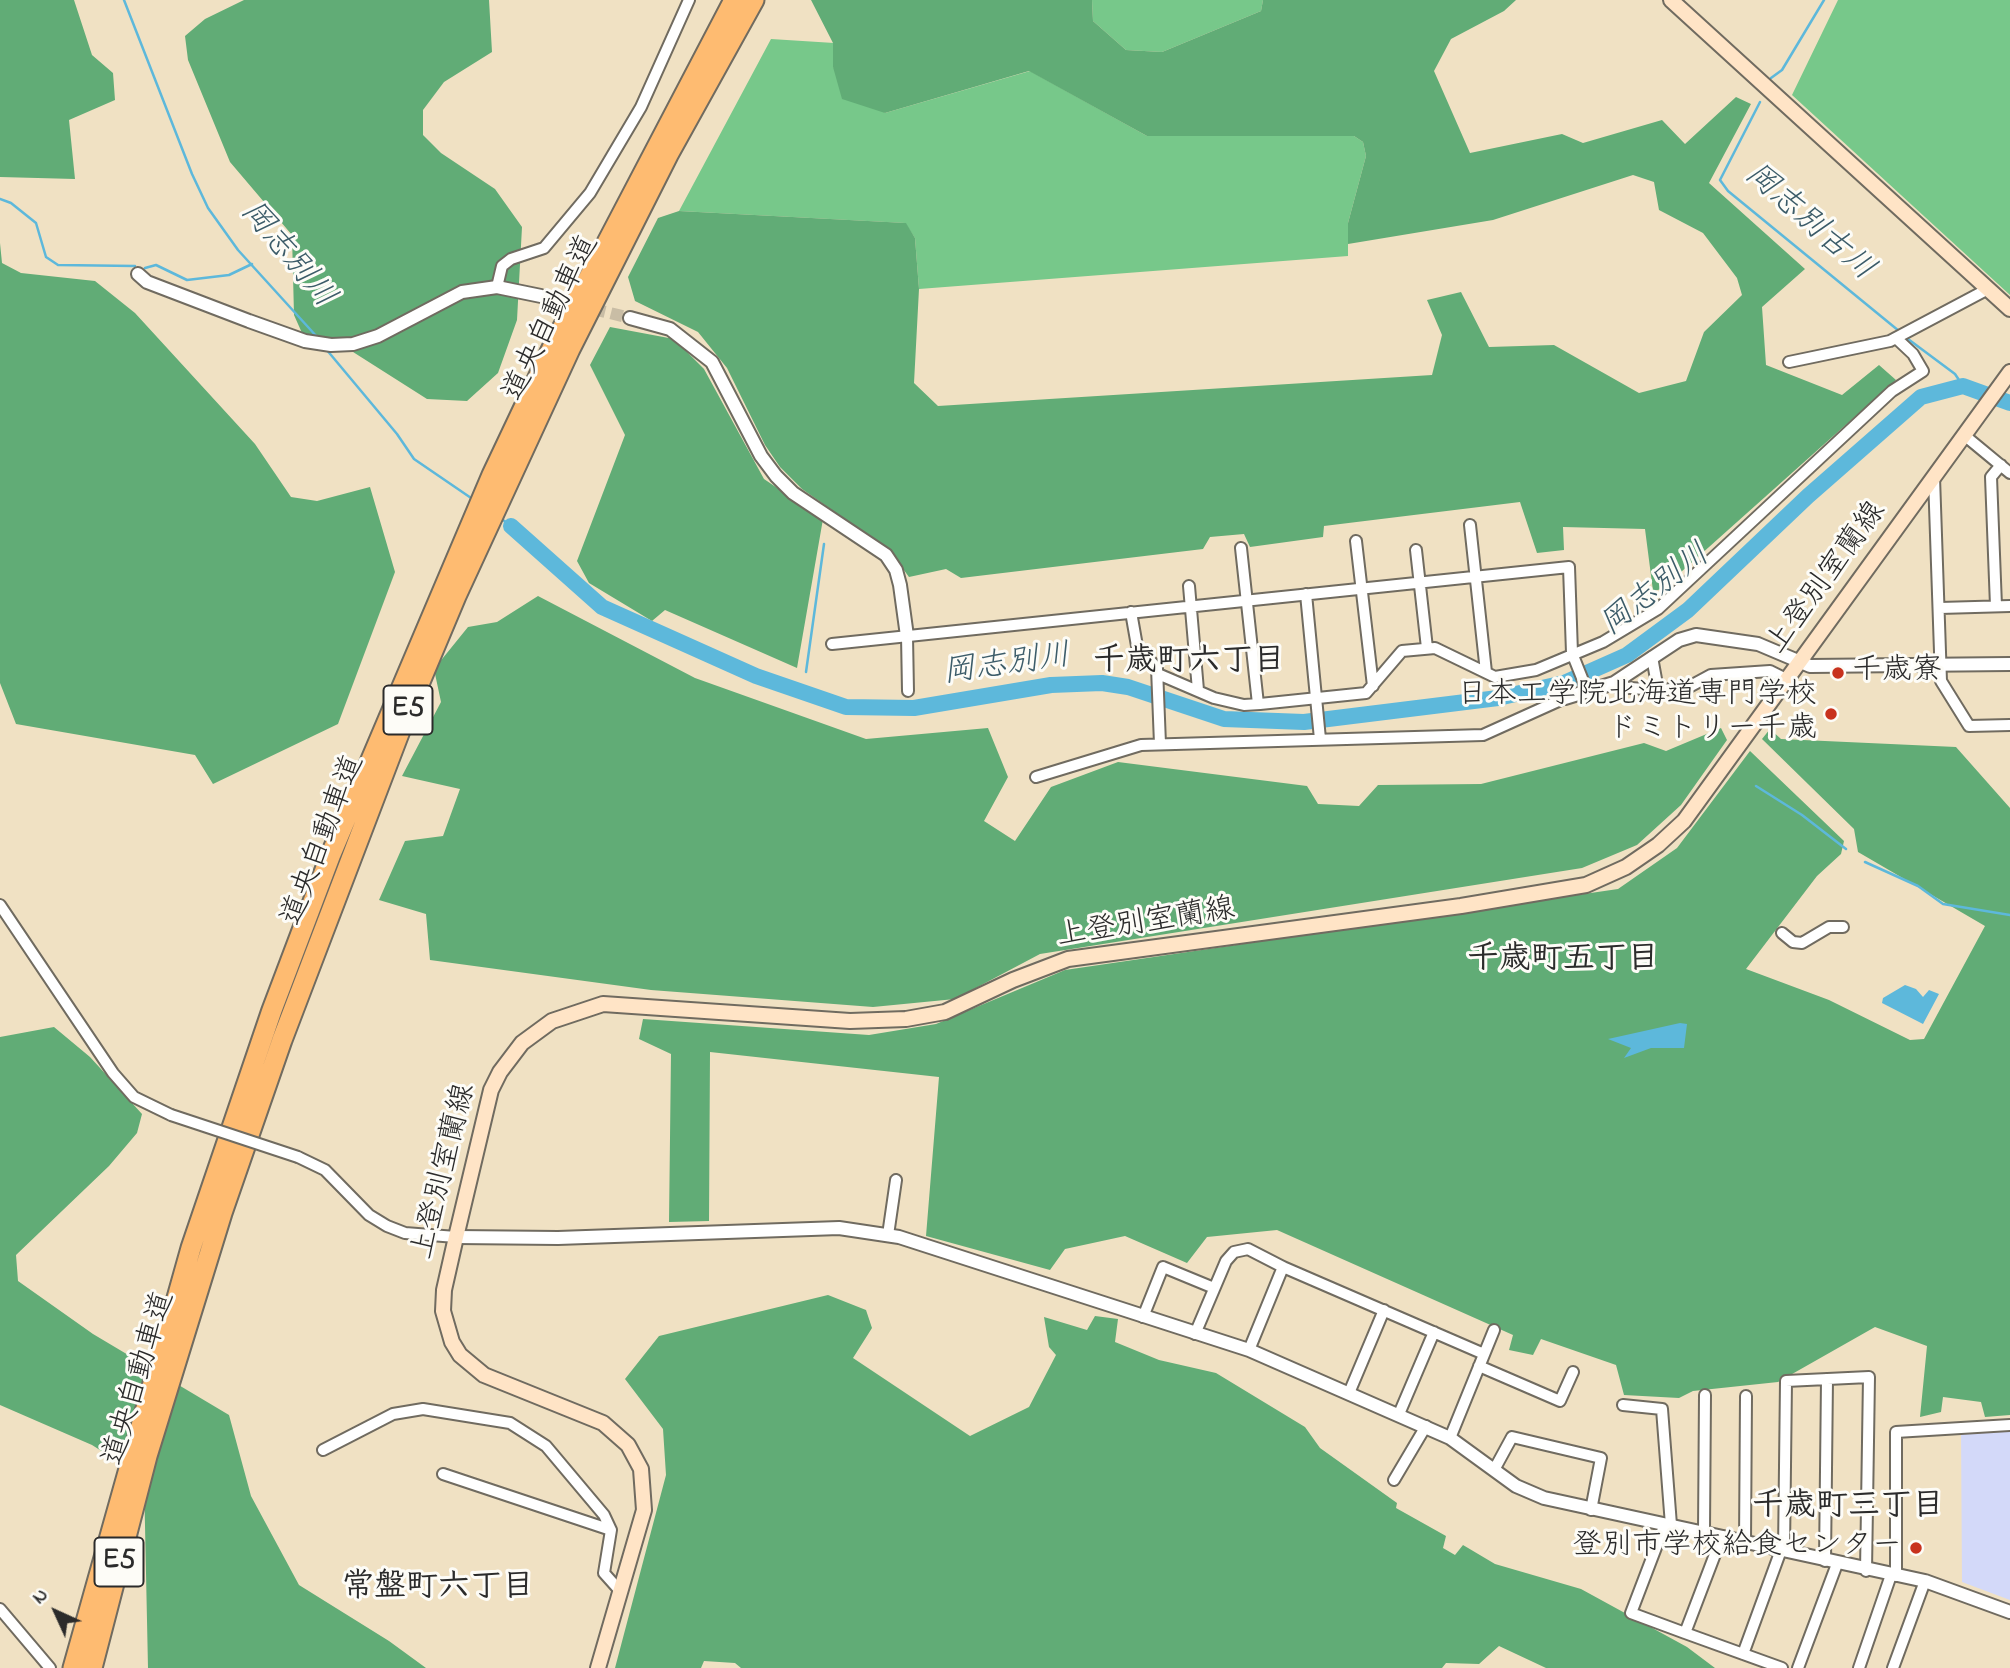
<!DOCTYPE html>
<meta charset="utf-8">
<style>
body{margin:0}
#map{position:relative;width:2010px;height:1668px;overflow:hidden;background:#f0e1c3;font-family:"Indie Flower",sans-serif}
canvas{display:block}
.north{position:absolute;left:21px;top:1577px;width:70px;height:70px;-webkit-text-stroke:5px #fdfcf7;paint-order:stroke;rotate:315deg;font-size:19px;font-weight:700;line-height:28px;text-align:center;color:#2b2b2b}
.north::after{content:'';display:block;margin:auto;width:24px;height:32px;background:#2b2b2b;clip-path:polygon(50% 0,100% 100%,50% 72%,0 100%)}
</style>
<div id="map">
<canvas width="2010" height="1668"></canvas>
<div class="north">N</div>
</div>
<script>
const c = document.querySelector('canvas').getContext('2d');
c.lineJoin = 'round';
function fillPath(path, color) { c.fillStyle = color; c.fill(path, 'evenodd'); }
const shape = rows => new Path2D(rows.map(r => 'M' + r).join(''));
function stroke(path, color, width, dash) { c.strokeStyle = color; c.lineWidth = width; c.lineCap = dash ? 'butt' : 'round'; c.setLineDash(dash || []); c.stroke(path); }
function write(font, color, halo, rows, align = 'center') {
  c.font = font + ' "Indie Flower","Klee One",sans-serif'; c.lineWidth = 6; c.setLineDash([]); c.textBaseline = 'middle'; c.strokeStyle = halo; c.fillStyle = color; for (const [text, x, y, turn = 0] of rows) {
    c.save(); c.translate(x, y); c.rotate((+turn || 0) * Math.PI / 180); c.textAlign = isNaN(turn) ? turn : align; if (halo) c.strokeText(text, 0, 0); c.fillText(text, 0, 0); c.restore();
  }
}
fillPath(shape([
 [2010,1430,2010,1600,1962,1582,1961,1433]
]), '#d3d9f9');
fillPath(shape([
 [1092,0,1263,0,1261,11,1162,52,1126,50,1093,21],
 [1838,0,2010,0,2010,295,1792,95],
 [771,39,834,43,833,67,885,113,1030,71,1147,136,1354,136,1363,142,1366,156,1348,223,1348,256,919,289,915,238,905,223,679,211]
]), '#77c88a');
fillPath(shape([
 [0,0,74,0,92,55,113,73,115,100,69,120,75,179,0,177],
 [244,0,489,0,492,52,444,82,423,110,423,135,441,153,495,189,522,227,517,320,498,373,467,401,427,399,331,338,302,333,294,315,292,235,230,162,188,60,185,36,205,19],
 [811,0,1092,0,1093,21,1126,50,1162,52,1261,11,1263,0,1516,0,1504,11,1451,39,1434,71,1470,153,1562,134,1583,143,1662,120,1685,144,1736,97,1751,104,1709,183,1805,269,1762,307,1766,365,1842,395,1879,365,1896,380,1662,589,1653,591,1645,529,1563,527,1564,550,1537,553,1520,502,1324,526,1323,537,1250,547,1244,534,1210,537,1203,549,961,578,946,569,909,577,889,550,802,489,780,467,765,445,727,368,698,332,635,301,628,277,658,218,679,211,906,223,915,238,919,289,914,383,938,406,1432,375,1442,335,1427,300,1461,292,1489,347,1554,345,1639,393,1686,381,1704,332,1742,295,1737,278,1703,233,1659,210,1654,182,1633,175,1493,220,1348,244,1348,223,1366,156,1363,142,1354,136,1147,136,1029,71,885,113,842,99,833,67,833,43],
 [0,243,2,263,21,273,95,281,135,313,255,444,291,497,317,501,370,487,395,572,338,724,213,784,195,755,16,724,0,683],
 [610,327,674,339,704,369,764,479,823,519,797,668,665,610,652,621,589,583,577,561,625,435,590,365],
 [538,596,695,678,866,739,988,728,1008,777,984,821,1015,841,1051,787,1118,762,1307,786,1318,804,1359,806,1378,785,1481,784,1644,743,1666,751,1721,728,1727,740,1681,805,1637,845,1582,868,1040,954,955,999,873,1007,651,990,430,960,426,914,379,900,405,841,443,836,460,789,402,776,441,702,434,669,468,627,497,622],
 [1770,729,1781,739,1956,747,2010,808,2010,1415,1985,1417,1981,1402,1943,1397,1941,1412,1920,1417,1927,1346,1875,1327,1778,1382,1693,1391,1679,1398,1624,1395,1616,1365,1541,1339,1533,1355,1509,1350,1513,1335,1277,1230,1207,1237,1187,1263,1125,1236,1065,1249,1050,1270,926,1236,939,1077,710,1052,709,1221,669,1222,671,1054,639,1039,643,1019,869,1035,936,1024,1065,970,1618,889,1677,848,1750,751,1844,841,1841,854,1817,876,1746,969,1829,1000,1910,1040,1924,1039,1985,926,1858,852,1854,829,1762,739],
 [54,1027,90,1057,142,1114,137,1133,109,1166,16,1255,18,1281,93,1334,229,1415,251,1496,299,1585,389,1641,426,1668,148,1668,144,1478,92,1445,0,1405,0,1037],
 [828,1295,866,1310,872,1328,853,1358,970,1436,1029,1407,1056,1355,1049,1347,1044,1317,1087,1330,1095,1316,1118,1319,1115,1342,1159,1360,1216,1373,1305,1427,1320,1448,1397,1503,1396,1508,1446,1536,1443,1548,1455,1555,1463,1545,1495,1564,1581,1589,1687,1647,1715,1668,1546,1668,1499,1646,1479,1664,1446,1663,1442,1668,741,1668,735,1663,704,1661,701,1668,615,1668,666,1475,663,1429,625,1379,659,1336]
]), '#61ac76');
fillPath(shape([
 [1905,985,1916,989,1923,997,1929,990,1939,994,1923,1024,1882,1003,1883,998],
 [1680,1023,1687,1024,1684,1048,1651,1048,1624,1058,1631,1048,1608,1039]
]), '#5db8db');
stroke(shape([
 [124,0,192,174,208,208,238,250,318,338],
 [1771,78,1782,70,1824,0],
 [1760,102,1720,180,1728,191,1899,331],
 [0,199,11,203,36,223,46,257,58,265,135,266],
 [145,268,156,265,187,280,229,275,252,264],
 [1908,339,1955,374,1963,386],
 [326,349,397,434,414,459,474,500],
 [499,517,511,526],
 [806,672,824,544],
 [1756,786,1802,815,1846,849],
 [1865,862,1918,886,1943,904,2010,915]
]), '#5db8db', 2.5);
stroke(shape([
 [511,526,602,607,756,676,846,707,914,708,1051,685,1102,683,1128,687,1224,719,1304,722,1498,698,1564,683,1627,655,1688,610,1808,496,1921,397,1963,386,2010,403]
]), '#5db8db', 16);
stroke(shape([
 [541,296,630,318]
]), '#c9bda5', 12, [12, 6]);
const minor = shape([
 [497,287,502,266,511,259,544,248,590,193,641,107,689,0],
 [1789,362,1890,341,1988,289],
 [1964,435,2010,473],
 [1934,477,1941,681,1969,726,2010,725],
 [1470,525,1486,672],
 [1356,541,1373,686],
 [1241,548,1258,704],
 [1416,550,1427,648],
 [1189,586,1198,690],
 [1306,594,1320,739],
 [1996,606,1991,477,2001,465],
 [1940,608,2010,606],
 [1131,612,1137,646,1157,668,1160,744],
 [907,636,908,691],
 [832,644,1569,567,1572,653,1588,693],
 [1652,657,1658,690],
 [1158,674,1214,698,1244,705,1260,704,1366,693,1402,651,1435,648,1495,677,1536,670,1603,642,1658,609,1892,391,1923,371,1913,354,1896,338],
 [1614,683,1617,687,1658,690,1687,688,1711,675,1770,671,1788,680],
 [1036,777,1141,745,1483,735,1565,698],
 [0,905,113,1073,134,1097,171,1115],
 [1782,933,1793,942,1802,943,1829,927,1843,927],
 [298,1157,325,1170,369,1215,387,1226,405,1233,456,1237],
 [888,1235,896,1180],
 [1143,1317,1163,1267,1214,1288],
 [1195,1334,1226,1261,1234,1252,1248,1249,1283,1267,1484,1354],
 [1249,1350,1283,1267],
 [1479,1366,1560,1401,1573,1372],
 [1349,1393,1384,1310],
 [1623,1405,1662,1409,1671,1525],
 [1399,1414,1434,1332],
 [1450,1438,1494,1330],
 [323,1450,393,1414,423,1409,510,1423,546,1446,604,1515,611,1530,604,1573,621,1592],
 [1494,1470,1512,1437,1601,1458,1591,1510],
 [443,1474,611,1530],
 [1394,1480,1426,1426],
 [1665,1524,1631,1613,1685,1633],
 [1704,1531,1705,1395],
 [1722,1536,1685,1633,1782,1668],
 [1745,1543,1746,1396],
 [1784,1551,1786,1381,1869,1377,1866,1571],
 [1825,1561,1827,1379],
 [1896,1576,1896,1432,2010,1425],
 [0,1609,50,1668],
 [1743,1654,1781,1550],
 [1798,1668,1837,1564],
 [1859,1668,1891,1575],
 [1893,1668,1925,1581]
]);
const tertiary = shape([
 [138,274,147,282,249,321,305,341,331,345,353,344,378,336,462,292,497,287,541,296],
 [630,318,670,329,712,362,761,456,776,476,793,493,886,555,896,570,900,585,907,636],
 [1565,698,1614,683,1679,640,1696,635,1758,644,1810,666,2010,664],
 [456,1237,558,1238,839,1228,899,1237,1249,1350,1450,1438,1516,1486,1544,1498,1925,1581,2010,1612]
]);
const secondary = shape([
 [1671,0,2010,309],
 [598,1668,644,1510,641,1469,628,1445,603,1423,484,1375,460,1355,452,1342,443,1311,444,1290,456,1237,491,1090,500,1072,522,1043,552,1021,603,1004,850,1021,906,1019,945,1012,1013,980,1068,959,1461,906,1586,885,1626,867,1658,845,1684,821,2010,372]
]);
const motorway = shape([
 [73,1668,191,1248,272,1010,331,854,492,475,554,344,734,0],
 [92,1668,147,1456,222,1213,282,1040,406,715,456,596,570,349,668,155,754,0]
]);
stroke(minor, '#706b60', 14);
stroke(tertiary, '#706b60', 16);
stroke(secondary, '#706b60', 18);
stroke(motorway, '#706b60', 23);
stroke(minor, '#fff', 10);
stroke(tertiary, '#fff', 12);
stroke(secondary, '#ffe4c6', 14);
stroke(motorway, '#febb71', 19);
const minorBridge = shape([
 [171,1115,298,1157]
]);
stroke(minorBridge, '#706b60', 14, []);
stroke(minorBridge, '#fff', 10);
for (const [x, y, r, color] of [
 [1838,673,7,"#c8321e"],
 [1831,714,7,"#c8321e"],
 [1916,1548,7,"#c8321e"]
]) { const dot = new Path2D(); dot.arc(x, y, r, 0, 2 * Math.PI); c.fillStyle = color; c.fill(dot); stroke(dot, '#fdfcf7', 2.5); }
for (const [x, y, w] of [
 [408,710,49],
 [119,1562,49]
]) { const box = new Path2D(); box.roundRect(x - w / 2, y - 24.5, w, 49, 5); c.fillStyle = '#fdfcf7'; c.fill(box); stroke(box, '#2b2b2b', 2); }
write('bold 28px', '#2b2b2b', null, [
 ["E5",408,710],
 ["E5",119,1562]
]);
write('30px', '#2b2b2b', '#fdfcf7', [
 ["道央自動車道",553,319,-64],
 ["上登別室蘭線",1828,579,-54],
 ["道央自動車道",325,841,-69],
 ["上登別室蘭線",1146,925,-9],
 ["上登別室蘭線",446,1172,-76],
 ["道央自動車道",141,1379,-73]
]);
write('30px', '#2b2b2b', '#fdfcf7', [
 ["千歳寮",1852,673,"left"],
 ["日本工学院北海道専門学校",1817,697],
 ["ドミトリー千歳",1817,731],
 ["登別市学校給食センター",1902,1548]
], 'right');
write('italic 32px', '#3c5c69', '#fdfcf7', [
 ["岡志別古川",1808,224,41],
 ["岡志別川",286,256,50],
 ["岡志別川",1657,592,-38],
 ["岡志別川",1007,667,-8]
]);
write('bold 32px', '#2b2b2b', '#fdfcf7', [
 ["千歳町六丁目",1189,664],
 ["千歳町五丁目",1563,962],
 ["千歳町三丁目",1848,1509],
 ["常盤町六丁目",438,1590]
]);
</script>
